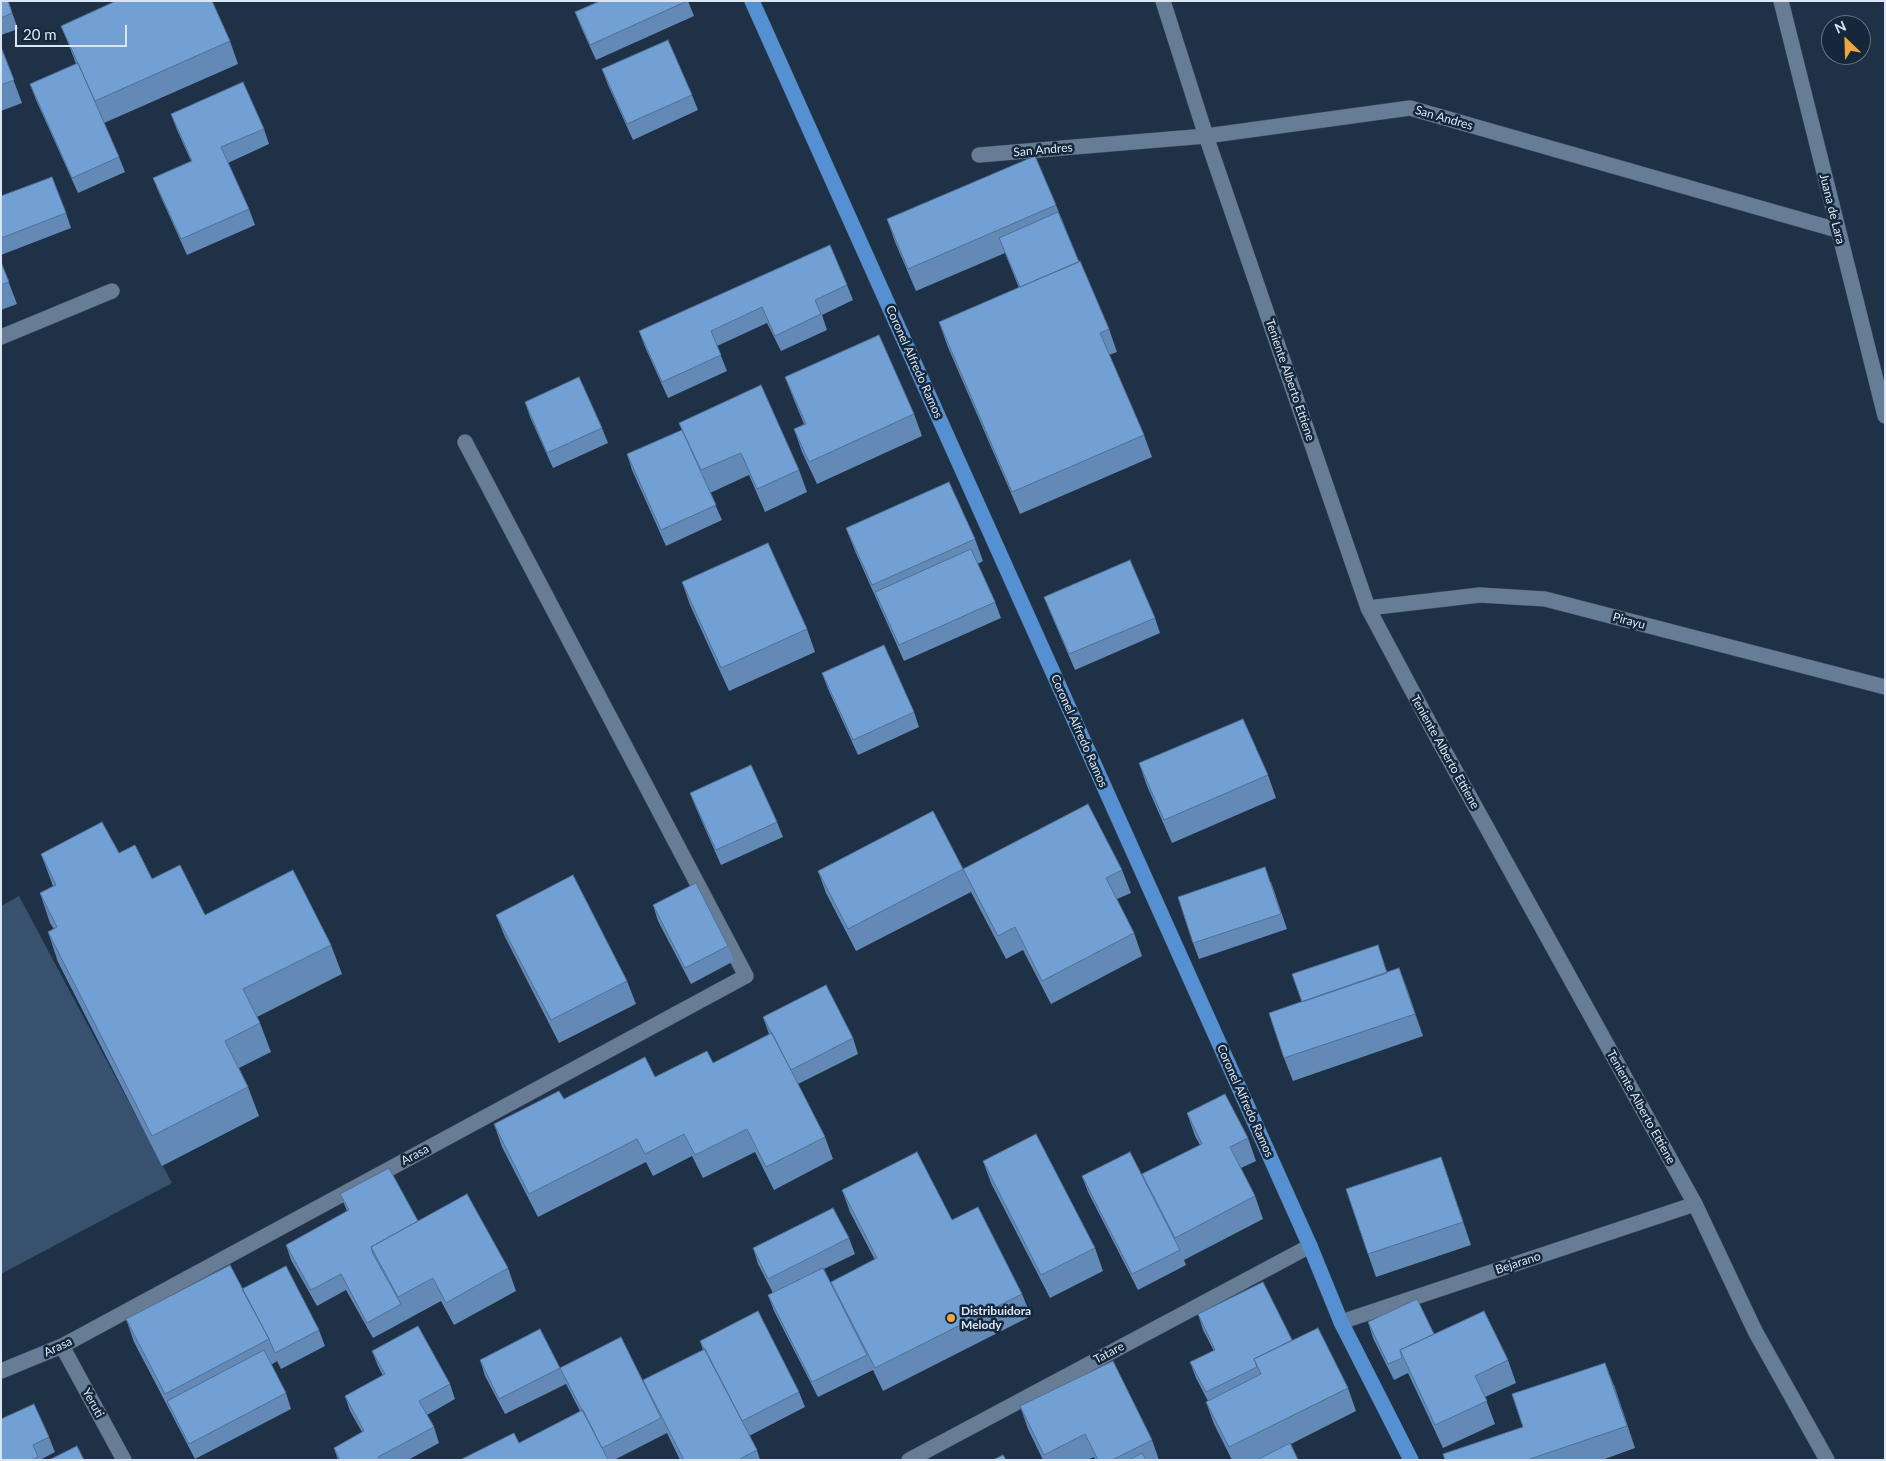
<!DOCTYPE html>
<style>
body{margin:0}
#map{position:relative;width:1886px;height:1461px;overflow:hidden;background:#1e3146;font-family:Lato,sans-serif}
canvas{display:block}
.frame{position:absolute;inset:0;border:2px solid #dbe6f4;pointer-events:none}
.north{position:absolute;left:1821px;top:15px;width:50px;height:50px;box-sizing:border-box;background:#14273b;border:1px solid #647385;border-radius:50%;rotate:336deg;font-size:14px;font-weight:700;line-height:20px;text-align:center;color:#dbe6f4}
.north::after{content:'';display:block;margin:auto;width:18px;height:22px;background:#efa73d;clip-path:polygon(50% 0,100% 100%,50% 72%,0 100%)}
.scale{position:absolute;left:15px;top:25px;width:112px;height:22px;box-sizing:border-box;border:2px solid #dbe6f4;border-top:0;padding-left:6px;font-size:15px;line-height:18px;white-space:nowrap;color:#dbe6f4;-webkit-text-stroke:4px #14273b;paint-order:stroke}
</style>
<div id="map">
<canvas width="1886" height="1461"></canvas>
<div class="frame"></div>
<div class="north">N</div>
<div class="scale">20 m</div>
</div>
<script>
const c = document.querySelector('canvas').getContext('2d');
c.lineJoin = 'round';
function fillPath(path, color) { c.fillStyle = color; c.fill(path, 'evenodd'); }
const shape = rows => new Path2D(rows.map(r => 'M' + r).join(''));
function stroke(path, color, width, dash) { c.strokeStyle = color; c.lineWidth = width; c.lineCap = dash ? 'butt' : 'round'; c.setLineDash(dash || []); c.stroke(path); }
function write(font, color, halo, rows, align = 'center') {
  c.font = font + ' Lato,sans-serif'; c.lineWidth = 5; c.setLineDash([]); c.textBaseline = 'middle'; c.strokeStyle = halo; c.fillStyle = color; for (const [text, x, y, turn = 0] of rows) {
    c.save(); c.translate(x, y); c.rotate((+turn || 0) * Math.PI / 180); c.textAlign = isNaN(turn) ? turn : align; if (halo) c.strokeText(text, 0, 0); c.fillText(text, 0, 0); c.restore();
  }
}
fillPath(shape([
 [19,896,172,1183,1,1274,1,906]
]), '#38516e');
const minor = shape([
 [1163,1,1206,136,1368,608,1440,743,1695,1204,1755,1331,1827,1460],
 [1781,1,1885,416],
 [979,155,1206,136,1410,108,1837,230],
 [1,337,112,291],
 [1368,608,1480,595,1545,599,1885,687],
 [1341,1322,1695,1204],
 [62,1346,124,1460],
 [1,1371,62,1346,746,976,465,442],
 [909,1460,1310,1246]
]);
const major = shape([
 [752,1,1310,1246,1341,1322,1411,1460]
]);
stroke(minor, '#3e4e60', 16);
stroke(major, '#3e4e60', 16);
stroke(minor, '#677c95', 15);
stroke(major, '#5490d2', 15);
fillPath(shape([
 [1,1,8,1,18,29,1,35],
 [596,1,688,1,694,16,596,60,581,27,575,12,597,2],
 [61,26,230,41,238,64,104,123,119,157,125,172,78,193,36,100,30,84,76,64,70,48],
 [1,47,22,103,1,111],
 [602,69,692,95,698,110,633,140,608,85],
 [171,114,264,129,269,144,228,163,249,209,255,225,187,255,159,193,153,178,191,161,177,130],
 [1,196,66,213,71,228,1,255],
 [1056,205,1079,262,1109,329,1117,352,1109,355,1144,435,1152,457,1020,514,947,345,939,322,1019,288,1005,253,916,291,895,242,887,219],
 [1,262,17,304,1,310],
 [847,285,853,300,822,315,827,330,781,351,767,323,717,346,727,371,668,398,645,347,639,331],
 [785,377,914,414,922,436,817,484,802,452,794,429,804,424,794,400],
 [525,402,602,428,608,443,553,468,530,417],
 [679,423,799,470,807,492,765,512,749,475,710,493,722,520,666,546,632,470,627,454,682,430],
 [846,528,975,539,983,561,978,564,995,602,1001,618,904,661,855,551],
 [682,582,807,629,815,652,729,691,690,605],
 [1044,597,1155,618,1160,633,1075,670,1050,612],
 [822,673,914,712,919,727,858,755,828,689],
 [1139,763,1268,775,1276,798,1172,843,1147,786],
 [690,793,777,822,783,837,721,865,696,808],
 [119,853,152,879,205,915,331,945,342,974,257,1017,260,1023,271,1052,239,1068,248,1087,259,1116,162,1166,58,962,48,932,54,929,50,923,40,893,53,886,41,854],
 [963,869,1122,870,1131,893,1117,899,1134,933,1142,956,1051,1004,1023,950,1006,959,971,892,856,951,826,893,818,871],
 [1271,882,1287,929,1199,959,1193,943],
 [653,905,728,946,734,961,691,984,658,921],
 [496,915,627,981,636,1004,559,1043,505,937],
 [1399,968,1423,1036,1293,1081,1284,1058,1302,1002],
 [763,1017,853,1038,858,1054,798,1084,825,1137,833,1159,774,1190,755,1152,703,1178,692,1156,653,1176,646,1162,538,1217,502,1147,494,1124,564,1099,713,1063,769,1034],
 [1187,1113,1248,1138,1256,1161,1241,1168,1255,1196,1263,1219,1184,1260,1186,1265,1138,1290,1088,1192,1082,1176,1144,1180,1142,1174,1200,1145,1195,1136],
 [1441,1157,1471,1245,1376,1277,1368,1254],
 [983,1161,1095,1248,1103,1271,1050,1298,991,1183],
 [842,1190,952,1220,1022,1294,1031,1316,883,1391,873,1370,818,1397,774,1311,768,1295,773,1293,758,1264,753,1248,849,1238,855,1254,824,1269,833,1288,831,1282,875,1260,850,1212],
 [340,1194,418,1221,508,1268,516,1291,454,1325,441,1301,373,1338,346,1290,317,1306,291,1260,286,1245,347,1211],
 [1198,1314,1292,1340,1348,1388,1356,1411,1291,1444,1298,1460,1232,1460,1214,1424,1206,1402,1208,1401,1196,1378,1190,1362,1214,1351,1203,1330],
 [126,1319,319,1330,325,1346,281,1369,277,1361,271,1365,286,1393,291,1409,195,1459,134,1342],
 [1368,1322,1434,1334,1508,1360,1516,1383,1485,1397,1495,1424,1443,1448,1408,1373,1394,1380,1373,1338],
 [700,1341,799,1392,805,1407,749,1436,757,1450,760,1460,680,1460,667,1433,614,1460,460,1460,519,1443,580,1411,566,1384,560,1368,646,1387,643,1380,703,1350],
 [372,1351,450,1384,455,1399,427,1415,434,1427,439,1443,408,1460,338,1460,334,1448,362,1432,350,1411,345,1396,383,1376,378,1366],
 [480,1360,560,1368,566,1384,505,1414,485,1376],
 [1614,1385,1635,1448,1602,1460,1445,1460,1523,1427],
 [1020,1406,1152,1440,1159,1460,1095,1460,1094,1457,1087,1460,1043,1460,1028,1429],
 [49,1437,55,1452,40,1460,1,1460]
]), '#638ab6');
fillPath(shape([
 [1399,968,1408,991,1423,1036,1415,1014],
 [1605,1363,1614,1385,1635,1448,1627,1426]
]), '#507094');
const building = shape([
 [1,1,8,1,12,13,1,18,1,1],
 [116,1,212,1,230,41,95,101,61,26,116,1],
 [597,1,687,1,590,45,575,12,598,2,597,1],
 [668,40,692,95,627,124,602,69,668,40],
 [1,47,14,80,1,85,1,47],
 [78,63,119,157,72,178,30,84,78,63],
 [243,82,264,129,221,147,249,209,181,239,153,178,192,161,171,114,243,82],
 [1035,156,1056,205,908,269,887,219,1035,156],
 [52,177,66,213,1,238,1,196,52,177],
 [1058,212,1079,262,1020,287,999,238,1058,212],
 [830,245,847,285,815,300,821,314,775,336,762,307,711,331,721,355,662,382,639,331,830,245],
 [1080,261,1109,329,1100,333,1144,435,1012,492,939,322,1080,261],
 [1,262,9,282,1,285,1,262],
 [879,335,914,414,809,462,794,429,806,424,785,377,879,335],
 [579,377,602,428,547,453,525,402,579,377],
 [761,385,799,470,757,489,741,453,701,470,679,423,761,385],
 [682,430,716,505,661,530,627,454,682,430],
 [949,482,975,539,872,585,846,528,949,482],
 [768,543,807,629,721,668,682,582,768,543],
 [971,549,995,602,899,645,875,592,971,549],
 [1130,560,1155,618,1069,654,1044,597,1130,560],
 [884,645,914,712,853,740,822,673,884,645],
 [1243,719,1268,775,1164,820,1139,763,1243,719],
 [751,765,777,822,716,850,690,793,751,765],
 [1088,804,1122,870,1106,878,1134,933,1042,981,1015,927,998,936,963,869,848,929,818,871,933,811,963,869,1088,804],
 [102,822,119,853,135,845,152,879,180,865,205,915,293,870,331,945,243,989,260,1023,225,1041,248,1087,152,1136,48,932,57,927,40,893,56,885,41,854,102,822],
 [1265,867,1281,914,1193,943,1178,897,1265,867],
 [573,875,627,981,551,1020,496,915,573,875],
 [696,883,728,946,685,968,653,905,696,883],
 [1378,945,1387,973,1302,1002,1292,974,1378,945],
 [1399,968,1415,1014,1284,1058,1269,1013,1399,968],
 [826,985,853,1038,791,1070,763,1017,826,985],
 [772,1033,825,1137,766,1167,747,1129,695,1155,684,1134,645,1154,637,1139,529,1194,494,1124,559,1091,564,1099,645,1057,655,1077,707,1051,713,1063,772,1033],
 [1225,1094,1248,1138,1230,1147,1255,1196,1175,1238,1142,1174,1202,1144,1187,1113,1225,1094],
 [1036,1134,1095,1248,1041,1275,983,1161,1036,1134],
 [917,1152,952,1220,978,1207,1022,1294,875,1368,831,1282,877,1258,842,1190,917,1152],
 [1130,1152,1180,1250,1132,1274,1082,1176,1130,1152],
 [1441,1157,1463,1222,1368,1254,1346,1189,1441,1157],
 [389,1168,418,1221,371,1247,373,1254,401,1304,367,1323,341,1274,311,1290,286,1245,349,1210,340,1194,389,1168],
 [467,1194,508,1268,446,1303,433,1278,398,1297,371,1247,467,1194],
 [833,1208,849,1238,768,1279,753,1248,833,1208],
 [230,1265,269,1339,165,1394,126,1319,230,1265],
 [286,1266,319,1330,275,1353,269,1339,242,1289,286,1266],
 [823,1268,867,1355,812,1382,768,1295,823,1268],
 [1263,1282,1292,1340,1254,1359,1257,1367,1206,1392,1190,1362,1215,1350,1198,1314,1263,1282],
 [1417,1299,1434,1334,1400,1350,1402,1358,1388,1364,1368,1322,1417,1299],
 [758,1311,799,1392,742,1421,700,1341,758,1311],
 [1484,1311,1508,1360,1475,1376,1487,1401,1435,1425,1400,1350,1484,1311],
 [418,1326,450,1384,419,1401,434,1427,378,1457,380,1460,340,1460,334,1448,364,1431,345,1396,385,1374,372,1351,418,1326],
 [1318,1328,1348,1388,1229,1447,1206,1402,1261,1374,1254,1359,1318,1328],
 [540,1329,560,1368,499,1399,480,1360,540,1329],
 [621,1337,661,1418,602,1448,560,1368,621,1337],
 [705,1349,757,1450,738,1460,684,1460,643,1380,705,1349],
 [264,1350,286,1393,189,1444,167,1401,264,1350],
 [1113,1361,1152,1440,1112,1460,1098,1460,1085,1434,1044,1455,1020,1406,1113,1361],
 [1605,1363,1627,1426,1527,1460,1445,1460,1443,1454,1523,1427,1512,1394,1605,1363],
 [34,1404,49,1437,33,1445,38,1457,32,1460,1,1460,1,1419,34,1404],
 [583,1410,608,1460,460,1460,514,1433,519,1443,583,1410],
 [1290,1443,1298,1460,1257,1460,1290,1443],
 [77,1446,84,1460,49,1460,77,1446],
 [1142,1453,1146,1460,1129,1460,1142,1453],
 [1003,1455,1006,1460,993,1460,1003,1455]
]);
fillPath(building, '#73a0d4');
stroke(building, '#507094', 1);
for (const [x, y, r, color] of [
 [951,1318,5,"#efa73d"]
]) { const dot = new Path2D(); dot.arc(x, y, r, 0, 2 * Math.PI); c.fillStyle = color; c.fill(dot); stroke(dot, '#14273b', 2); }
write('12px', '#dbe6f4', '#14273b', [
 ["San Andres",1444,118,16],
 ["San Andres",1043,150,-5],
 ["Juana de Lara",1832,209,76],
 ["Coronel Alfredo Ramos",914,362,66],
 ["Teniente Alberto Ettiene",1290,380,71],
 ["Pirayu",1629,621,15],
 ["Coronel Alfredo Ramos",1079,731,66],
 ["Teniente Alberto Ettiene",1445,752,61],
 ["Coronel Alfredo Ramos",1245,1101,66],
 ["Teniente Alberto Ettiene",1641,1107,61],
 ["Arasa",415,1155,-28],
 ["Bejarano",1518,1263,-18],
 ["Arasa",58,1347,-25],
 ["Tatare",1109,1353,-28],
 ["Yeruti",93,1403,61]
]);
write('bold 12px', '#dbe6f4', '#14273b', [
 ["Distribuidora",961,1311],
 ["Melody",961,1325]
], 'left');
</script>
